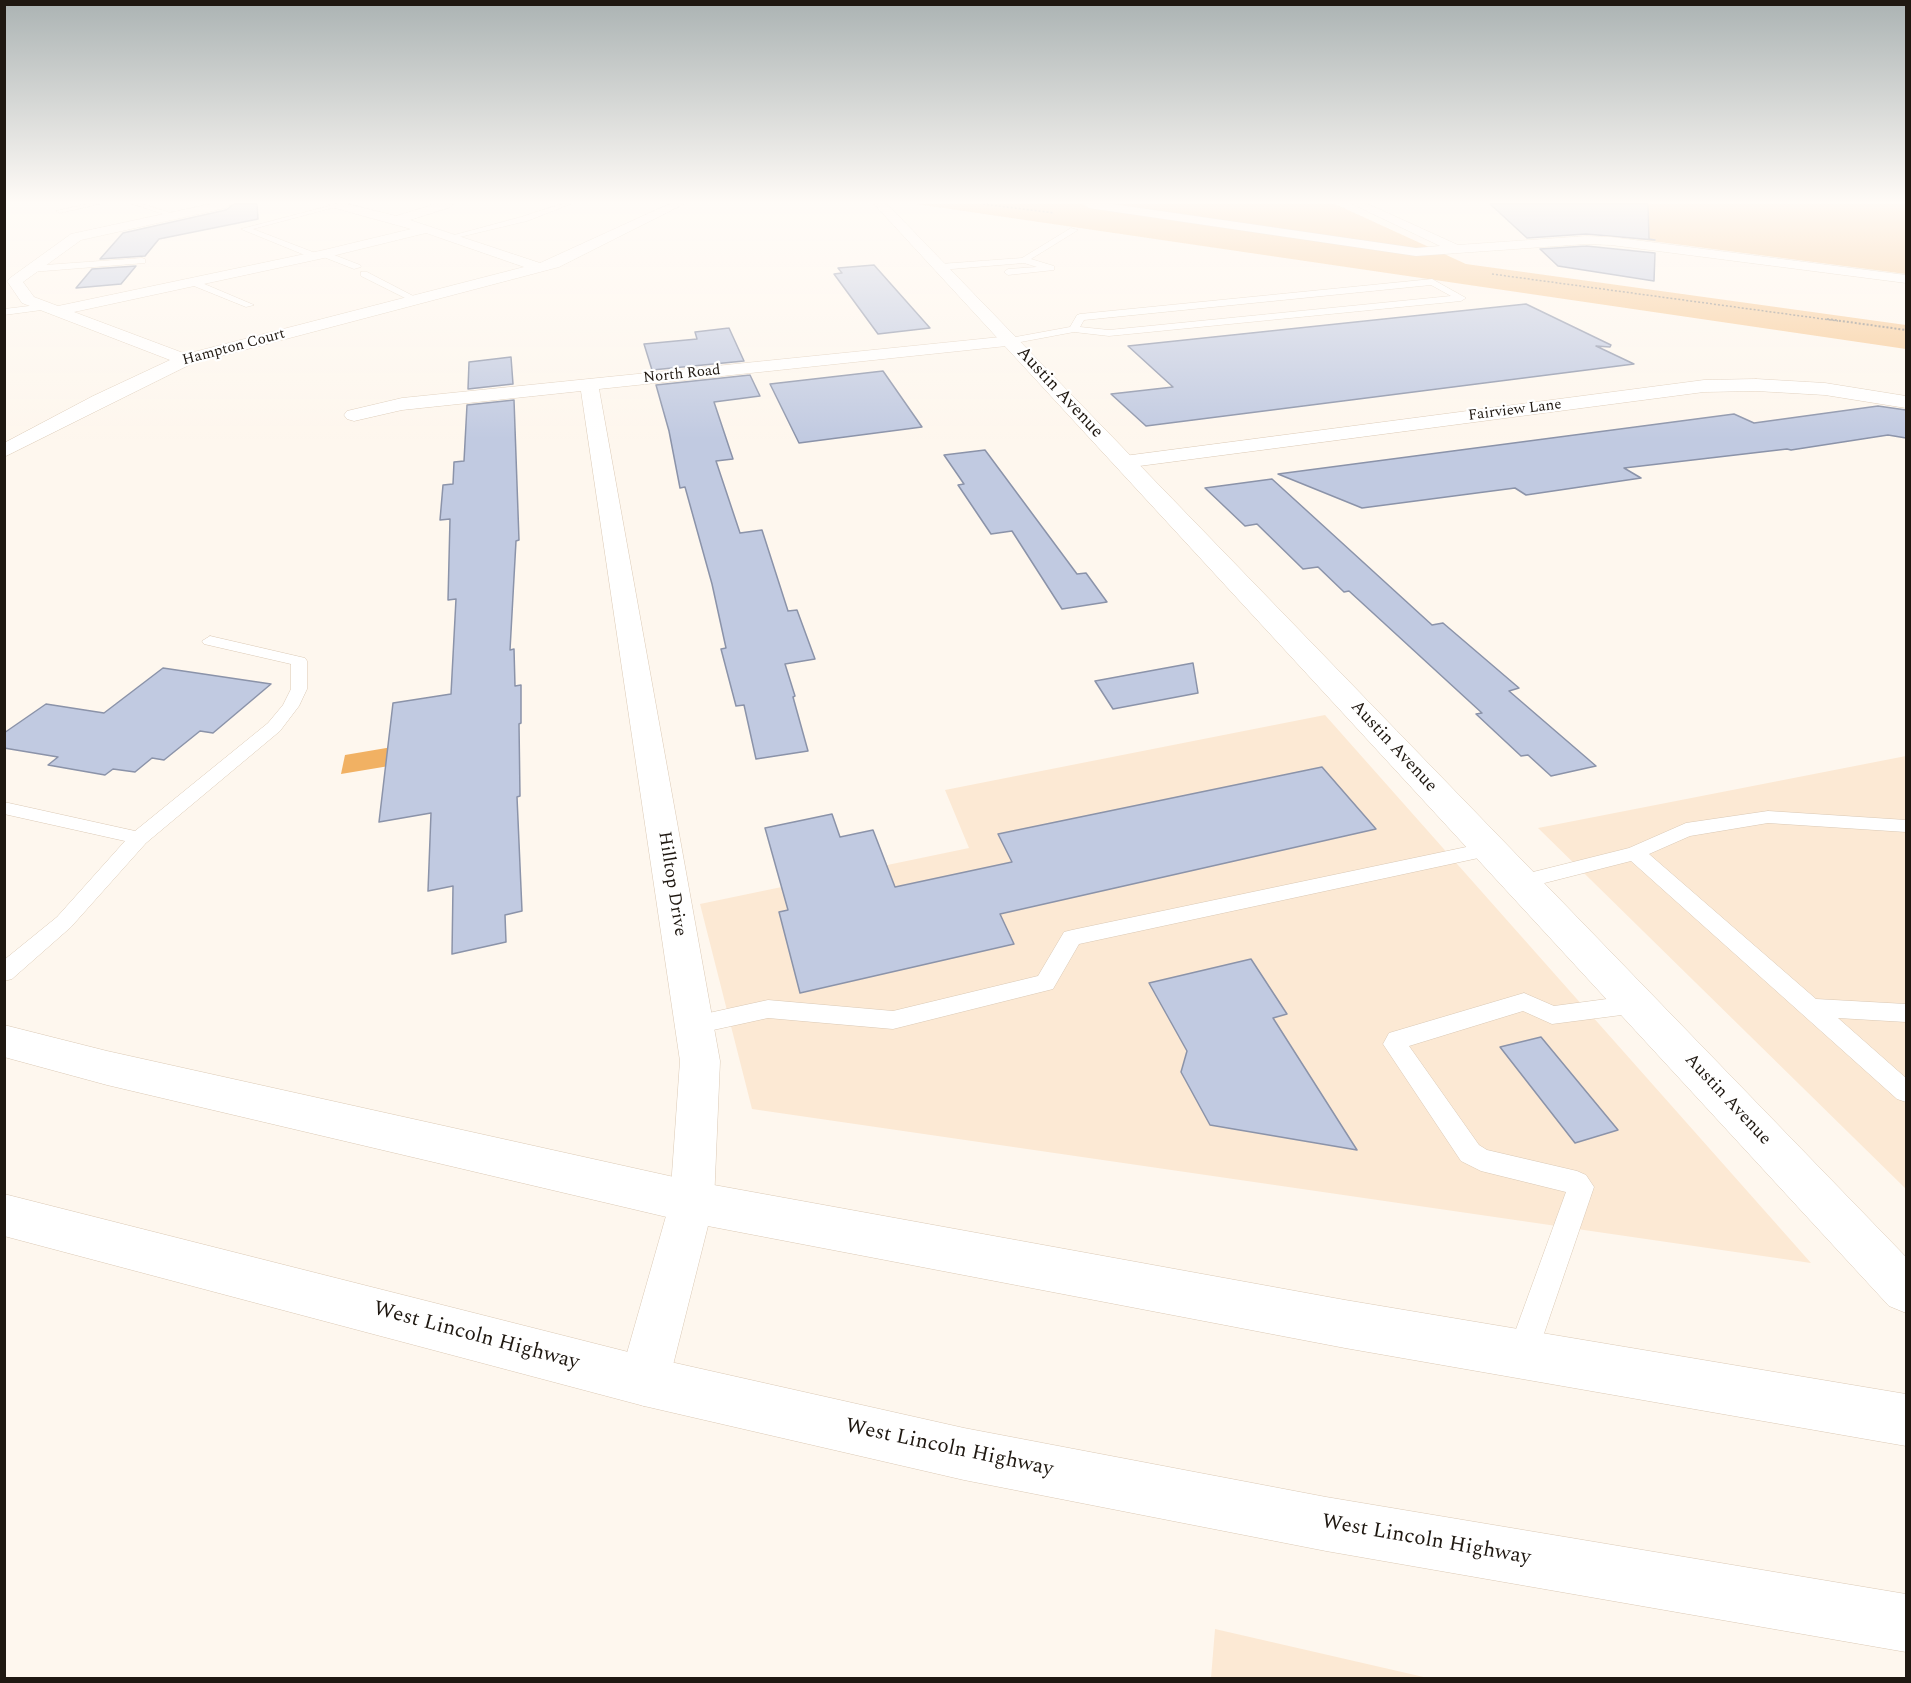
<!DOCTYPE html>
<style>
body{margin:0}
#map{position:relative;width:1911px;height:1683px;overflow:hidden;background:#fef7ee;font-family:Spectral,serif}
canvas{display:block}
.frame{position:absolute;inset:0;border:6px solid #1f1811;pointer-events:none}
</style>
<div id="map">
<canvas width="1911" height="1683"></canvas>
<div class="frame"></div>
</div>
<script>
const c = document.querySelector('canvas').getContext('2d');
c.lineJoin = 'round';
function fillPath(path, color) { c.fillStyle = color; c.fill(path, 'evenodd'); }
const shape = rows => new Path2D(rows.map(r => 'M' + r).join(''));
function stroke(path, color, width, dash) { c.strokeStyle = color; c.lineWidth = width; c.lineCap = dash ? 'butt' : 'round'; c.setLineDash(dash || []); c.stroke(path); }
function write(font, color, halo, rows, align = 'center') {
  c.font = font + ' Spectral,serif'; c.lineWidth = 4.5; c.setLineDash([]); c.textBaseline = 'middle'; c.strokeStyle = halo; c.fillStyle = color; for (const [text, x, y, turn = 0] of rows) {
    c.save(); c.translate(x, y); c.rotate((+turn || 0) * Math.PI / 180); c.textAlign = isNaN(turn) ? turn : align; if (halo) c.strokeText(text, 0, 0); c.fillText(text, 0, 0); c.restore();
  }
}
fillPath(shape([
 [1325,715,1811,1263,752,1109,700,904,969,848,945,790],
 [1906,756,1906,1189,1538,828],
 [1215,1629,1428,1678,1211,1678]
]), '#fce9d4');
fillPath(shape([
 [916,204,1335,204,1466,264,1906,325,1906,349],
 [1593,204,1906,204,1906,274,1628,238]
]), '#f7ca96');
fillPath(shape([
 [410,744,407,763,341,774,345,755]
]), '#f1b163');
const building = shape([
 [234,204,257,204,258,219,159,239,145,256,100,259,123,233,226,210,234,204],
 [1490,204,1648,204,1649,239,1655,240,1586,234,1527,238,1490,204],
 [1586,246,1655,253,1654,281,1558,266,1540,249,1586,246],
 [874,265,930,328,878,334,834,274,842,273,838,268,874,265],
 [136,266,121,284,76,288,92,269,136,266],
 [1526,304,1611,345,1610,347,1596,346,1634,364,1146,426,1111,394,1173,387,1128,346,1526,304],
 [729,328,744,361,652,370,644,344,697,339,695,332,729,328],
 [511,357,513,384,468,389,469,362,511,357],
 [883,371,922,427,799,443,770,384,883,371],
 [750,375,760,396,714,402,733,459,716,461,740,533,762,530,788,611,797,610,815,659,785,664,795,696,793,697,808,751,756,759,744,705,736,706,721,649,726,648,712,584,685,487,680,488,669,431,656,385,750,375],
 [514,400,519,540,516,541,510,650,514,649,515,686,521,685,521,723,519,724,520,796,517,797,522,911,505,915,506,942,452,954,453,886,428,891,431,813,379,822,393,703,451,694,456,599,448,600,450,519,440,520,443,485,453,484,454,462,464,461,467,405,514,400],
 [1878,406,1906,410,1906,438,1888,435,1791,450,1787,449,1624,468,1641,478,1526,495,1515,488,1362,508,1278,474,1734,414,1754,423,1878,406],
 [985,450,1077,574,1086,573,1107,602,1062,609,1012,531,991,534,958,485,964,484,944,455,985,450],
 [1272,479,1432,625,1443,623,1519,688,1509,691,1596,766,1551,776,1528,755,1521,756,1476,714,1482,713,1349,591,1344,592,1318,567,1303,569,1257,524,1245,526,1205,488,1272,479],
 [1193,663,1198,693,1113,709,1095,681,1193,663],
 [163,668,271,684,213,733,200,731,164,760,152,758,135,772,113,769,105,775,48,765,58,757,4,748,4,733,46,704,104,713,163,668],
 [1322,767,1376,829,1000,914,1014,944,800,993,779,912,788,910,765,828,832,814,840,837,873,830,895,887,1012,862,998,834,1322,767],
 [1251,959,1287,1014,1273,1018,1357,1150,1210,1125,1181,1072,1187,1051,1149,983,1251,959],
 [1541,1037,1618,1130,1575,1143,1500,1047,1541,1037]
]);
fillPath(building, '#c1cae1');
stroke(building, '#8b93a9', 1.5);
const lane = shape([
 [86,204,100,204,60,213,56,211,86,204],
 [132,204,143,204,177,215,173,217,132,204],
 [336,204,343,205,253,229,318,254,318,258,312,258,241,229,336,204],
 [561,204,571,204,527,221,447,240,443,238,521,217,561,204],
 [1071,228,1078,230,1031,259,1054,266,1054,270,1008,275,1004,272,1008,269,1037,267,1024,263,940,270,936,267,940,264,1022,258,1071,228],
 [324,251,360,265,361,267,354,269,321,256,320,254,324,251],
 [142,258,145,259,145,263,31,272,27,269,31,266,142,258],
 [361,272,367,272,421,300,413,302,361,276,361,272],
 [1432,279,1466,298,1461,301,1109,336,1074,332,1010,344,1005,341,1010,338,1070,327,1077,315,1080,314,1432,279],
 [1431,285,1451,296,1109,330,1080,327,1084,320,1431,285],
 [189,280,195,280,254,305,246,307,189,284,189,280],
 [46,304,51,307,49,309,4,315,4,309,46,304],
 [210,636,305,658,307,661,307,689,299,706,280,731,146,843,71,927,12,979,4,981,4,960,57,917,125,841,4,814,4,802,135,831,268,723,283,705,291,689,291,664,204,644,202,641,210,636],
 [1768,811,1906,820,1906,832,1768,823,1690,836,1649,854,1816,999,1906,1004,1906,1022,1838,1018,1906,1078,1906,1102,1897,1099,1631,861,1521,889,1514,887,1511,882,1514,877,1521,875,1629,848,1686,823,1768,811],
 [1490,842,1497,844,1500,849,1497,854,1079,944,1053,989,893,1029,768,1018,695,1034,687,1032,684,1025,687,1018,695,1016,768,1000,893,1011,1038,976,1064,932,1072,930,1490,842],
 [1524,993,1554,1006,1637,995,1645,998,1648,1004,1645,1010,1637,1013,1552,1024,1523,1011,1409,1046,1479,1145,1487,1150,1577,1171,1586,1175,1594,1187,1537,1354,1532,1364,1522,1369,1512,1364,1507,1354,1566,1192,1481,1171,1461,1161,1383,1044,1389,1033,1524,993]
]);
const street = shape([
 [210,204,232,204,226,208,81,240,23,282,34,297,58,306,324,250,411,229,331,207,329,204,348,204,396,216,435,204,453,204,451,207,410,220,540,263,669,204,684,204,559,267,191,364,4,457,4,443,93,396,170,360,22,303,7,281,10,278,71,234,210,204],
 [426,233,524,267,186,354,74,312,324,258,426,233],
 [1083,204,1112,204,1416,248,1440,246,1352,204,1368,204,1458,245,1586,236,1611,237,1906,275,1906,283,1611,245,1586,244,1416,256,1089,208,1083,204],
 [1010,336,1016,337,1018,341,1016,345,599,389,720,1061,714,1202,669,1381,662,1399,644,1406,626,1399,619,1381,670,1202,680,1061,581,391,402,410,354,421,347,419,344,415,347,411,402,398,1010,336],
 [1756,379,1825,383,1906,396,1906,408,1825,395,1756,391,1704,392,1124,468,1117,466,1114,462,1117,458,1124,456,1704,380,1756,379]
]);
const secondary = shape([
 [874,204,887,204,1906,1257,1906,1313,1889,1306,874,204]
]);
const primary = shape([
 [4,1025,107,1051,692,1181,1345,1300,1906,1394,1906,1446,1345,1348,692,1223,107,1085,4,1057,4,1025],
 [4,1194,644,1356,964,1428,1326,1497,1906,1594,1906,1652,1326,1551,964,1480,644,1406,4,1236,4,1194]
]);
stroke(lane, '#dbc9b5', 1);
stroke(street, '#dbc9b5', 1);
stroke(secondary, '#dbc9b5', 1);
stroke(primary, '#dbc9b5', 1);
stroke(shape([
 [983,204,1054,213],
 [1492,274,1838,321]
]), '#8b847c', 1.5, [2, 2]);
stroke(shape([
 [1827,319,1906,330]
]), '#8b847c', 2, [2, 2]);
fillPath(lane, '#fff');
fillPath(street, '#fff');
fillPath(secondary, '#fff');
fillPath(primary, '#fff');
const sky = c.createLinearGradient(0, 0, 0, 439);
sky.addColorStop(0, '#abb3b3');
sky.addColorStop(0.46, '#fffbf7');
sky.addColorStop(1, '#fffbf700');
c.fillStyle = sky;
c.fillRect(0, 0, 1911, 439);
write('15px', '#1f1811', '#fff', [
 ["Hampton Court",234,348,-15],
 ["North Road",682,375,-6],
 ["Fairview Lane",1515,411,-7]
]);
write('18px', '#1f1811', '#fff', [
 ["Austin Avenue",1059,393,47],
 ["Austin Avenue",1393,747,47],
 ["Hilltop Drive",671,884,81],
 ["Austin Avenue",1727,1100,47]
]);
write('21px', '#1f1811', '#fff', [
 ["West Lincoln Highway",476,1337,15],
 ["West Lincoln Highway",949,1449,12],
 ["West Lincoln Highway",1426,1541,10]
]);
</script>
